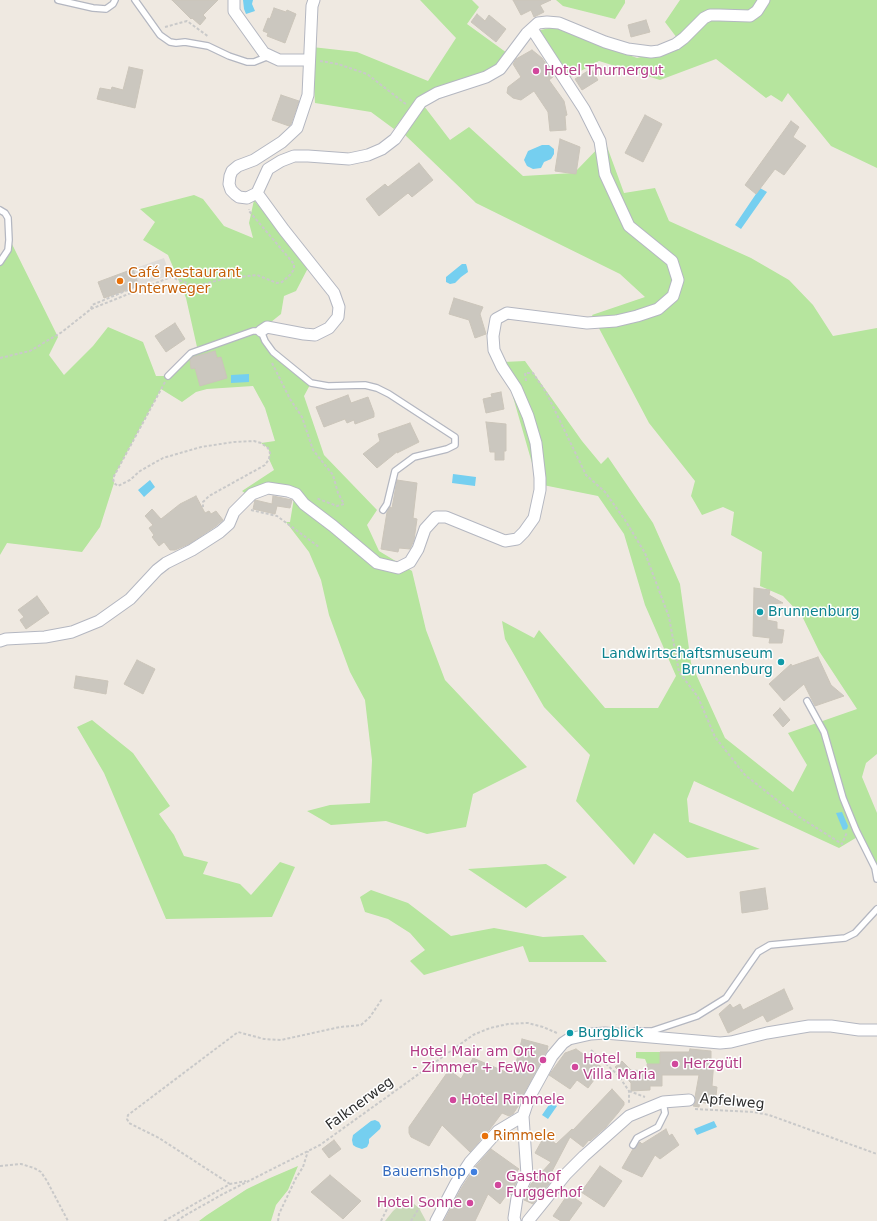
<!DOCTYPE html>
<meta charset="utf-8">
<style>
body{margin:0}
canvas{display:block;background:#efe9e1}
</style>
<canvas width="877" height="1221"></canvas>
<script>
const c = document.querySelector('canvas').getContext('2d');
c.lineJoin = 'round';
function fillPath(path, color) { c.fillStyle = color; c.fill(path, 'evenodd'); }
const shape = rows => new Path2D(rows.map(r => 'M' + r).join(''));
function stroke(path, color, width, dash) { c.strokeStyle = color; c.lineWidth = width; c.lineCap = dash ? 'butt' : 'round'; c.setLineDash(dash || []); c.stroke(path); }
function write(font, color, halo, rows, align = 'center') {
  c.font = font + ' "DejaVu Sans",sans-serif'; c.lineWidth = 3; c.setLineDash([]); c.textBaseline = 'middle'; c.strokeStyle = halo; c.fillStyle = color; for (const [text, x, y, turn = 0] of rows) {
    c.save(); c.translate(x, y); c.rotate((+turn || 0) * Math.PI / 180); c.textAlign = isNaN(turn) ? turn : align; if (halo) c.strokeText(text, 0, 0); c.fillText(text, 0, 0); c.restore();
  }
}
fillPath(shape([
 [420,0,472,0,479,7,467,24,507,53,493,70,417,99,394,129,371,112,315,103,312,47,357,52,428,81,456,38],
 [556,0,625,0,625,3,615,19,563,6],
 [680,0,877,0,877,168,831,146,788,93,782,102,771,95,766,98,716,59,660,80,599,61,568,78,537,31,553,27,637,58,683,46,665,22],
 [424,106,450,140,469,127,523,176,574,173,605,141,624,193,655,188,669,221,751,258,789,280,813,305,833,336,877,328,877,754,866,763,862,777,877,813,877,878,859,836,839,848,694,781,687,799,689,822,760,849,687,858,654,833,634,865,576,801,590,755,544,707,505,639,502,621,534,638,539,630,605,708,658,708,676,676,645,605,624,534,598,496,538,484,503,362,525,361,582,441,601,464,608,457,653,523,680,584,691,663,725,738,793,792,807,765,788,733,857,709,819,651,802,616,783,596,760,586,762,552,731,535,734,512,723,507,702,515,691,496,695,481,649,423,592,315,645,297,620,274,476,203,405,135],
 [194,195,203,199,224,226,253,238,249,223,254,200,308,268,296,291,284,296,281,314,261,330,253,330,197,347,186,298,168,255,143,240,155,222,140,209],
 [10,240,58,337,49,355,64,375,93,346,108,327,143,342,156,376,168,376,191,353,261,331,265,341,311,383,304,396,324,455,377,510,367,525,379,551,412,571,426,630,445,680,527,767,473,794,466,827,427,834,386,821,331,825,307,811,330,805,370,803,372,760,365,700,350,672,329,615,321,580,309,552,286,522,290,522,294,498,288,491,249,496,242,491,274,470,269,459,270,453,268,448,261,443,275,441,265,408,253,386,207,389,196,392,182,402,161,389,113,478,114,483,100,527,82,552,7,543,0,555,0,263],
 [92,720,133,753,170,806,159,814,174,835,184,856,208,862,203,874,240,884,251,895,280,862,295,867,272,917,166,919,104,773,77,727],
 [546,864,567,877,526,908,468,869],
 [371,890,408,903,451,936,494,928,543,937,583,935,607,962,529,962,523,946,424,975,410,961,425,950,410,933,388,919,365,912,360,897],
 [636,1052,660,1052,660,1064,647,1064,645,1059,636,1058],
 [298,1166,288,1190,276,1205,271,1221,199,1221,207,1215,247,1189,270,1178]
]), '#b6e59e');
fillPath(shape([
 [408,1203,414,1204,419,1208,426,1221,385,1221,393,1211,401,1204]
]), '#c8d9b8');
fillPath(shape([
 [164,258,170,275,139,286,133,269]
]), '#dfdcd8');
fillPath(shape([
 [243,0,253,0,252,4,255,11,246,14,244,9],
 [542,145,549,145,554,149,554,154,551,159,544,162,541,168,533,169,527,166,524,160,528,151],
 [760,188,767,192,741,229,735,225],
 [462,264,466,264,467,267,468,272,461,277,455,283,450,284,446,282,446,277],
 [249,374,249,382,231,383,231,375],
 [453,474,476,477,475,486,452,483],
 [150,480,155,487,144,497,138,490],
 [842,812,848,826,847,829,843,830,836,813],
 [551,1102,557,1106,548,1119,542,1115],
 [375,1120,379,1122,381,1126,380,1129,369,1139,369,1143,367,1147,362,1149,356,1147,353,1145,352,1140,353,1135,371,1121],
 [714,1121,717,1127,697,1135,694,1129]
]), '#75cff0');
const building = shape([
 [172,0,218,0,203,15,206,18,200,25,192,18,191,19,172,0],
 [513,0,551,0,540,5,544,12,534,17,531,10,521,15,513,0],
 [274,8,286,12,287,10,296,14,285,43,267,36,268,33,263,31,268,18,270,19,274,8],
 [477,14,485,21,489,15,506,29,496,42,471,22,477,14],
 [646,20,650,32,631,37,628,25,646,20],
 [532,50,542,58,554,76,549,80,564,101,567,115,565,116,566,130,550,131,548,112,534,91,521,100,513,98,507,93,508,87,521,77,513,64,516,59,532,50],
 [129,67,143,70,135,108,97,99,100,88,111,90,112,87,123,90,129,67],
 [591,69,598,80,582,90,575,79,591,69],
 [281,95,299,101,291,124,289,126,272,120,281,95],
 [645,115,662,124,643,162,625,153,645,115],
 [791,121,799,127,793,137,806,146,784,175,775,169,756,194,745,185,791,121],
 [560,139,580,147,576,174,555,171,560,139],
 [419,163,433,180,412,197,408,193,379,216,366,199,385,184,388,187,419,163],
 [133,269,139,286,104,298,98,282,133,269],
 [454,298,483,307,480,314,486,334,475,338,469,320,449,314,454,298],
 [175,323,185,339,166,352,155,336,175,323],
 [215,351,217,358,221,357,227,378,200,386,195,368,191,369,190,360,193,357,215,351],
 [501,392,504,409,486,413,483,399,492,397,491,394,501,392],
 [348,395,351,403,368,397,374,413,374,417,355,424,354,420,347,423,345,419,324,427,316,407,348,395],
 [486,422,506,424,506,451,504,451,504,460,495,460,495,452,490,452,486,422],
 [410,423,419,442,397,453,398,451,377,468,363,454,380,441,378,434,410,423],
 [397,480,417,483,413,518,417,519,414,540,410,549,399,548,398,552,381,549,387,512,390,507,392,508,397,480],
 [196,496,205,513,209,511,211,514,216,511,223,520,216,526,189,544,175,550,170,550,164,542,159,546,152,537,154,535,149,528,153,525,145,516,152,509,161,519,180,504,196,496],
 [273,496,292,500,290,508,277,506,275,514,253,509,255,500,272,504,273,496],
 [754,588,770,590,769,595,783,603,768,604,767,620,777,622,777,629,784,630,782,643,769,643,770,638,753,636,754,588],
 [37,596,49,613,26,629,20,620,24,617,18,610,37,596],
 [818,657,831,685,844,696,815,706,804,684,784,701,769,684,791,664,792,666,818,657],
 [137,660,155,669,143,694,124,684,137,660],
 [76,676,108,681,106,694,74,688,76,676],
 [780,708,790,720,783,727,773,715,780,708],
 [765,888,768,909,742,913,740,892,765,888],
 [784,989,793,1009,767,1022,763,1015,728,1033,719,1014,730,1004,733,1008,740,1004,743,1010,784,989],
 [522,1039,548,1046,547,1051,523,1095,519,1105,513,1114,509,1116,502,1113,490,1129,470,1152,442,1125,429,1146,411,1137,409,1133,409,1127,449,1070,461,1079,473,1058,513,1075,522,1039],
 [576,1049,603,1068,588,1088,577,1080,570,1089,549,1075,565,1053,576,1049],
 [690,1049,711,1051,711,1059,714,1060,712,1086,717,1087,715,1105,700,1102,699,1107,693,1106,695,1103,695,1097,699,1075,662,1075,662,1086,650,1086,650,1090,631,1091,631,1083,615,1067,622,1061,631,1070,648,1071,647,1064,660,1064,660,1052,689,1052,690,1049],
 [612,1089,624,1102,624,1105,618,1113,606,1127,590,1141,589,1140,583,1147,570,1137,549,1177,552,1180,533,1204,524,1200,531,1184,551,1162,535,1153,545,1135,556,1144,572,1129,573,1130,612,1089],
 [666,1129,669,1136,672,1134,679,1145,660,1159,655,1155,642,1177,622,1168,633,1149,636,1147,640,1142,642,1144,666,1129],
 [334,1140,341,1149,329,1158,322,1149,334,1140],
 [491,1149,519,1169,512,1177,517,1180,511,1195,508,1193,500,1204,488,1194,475,1221,444,1221,462,1187,476,1166,491,1149],
 [600,1166,622,1181,604,1207,581,1192,600,1166],
 [330,1175,361,1201,343,1219,311,1192,330,1175],
 [568,1194,582,1203,569,1221,561,1221,553,1216,568,1194]
]);
fillPath(building, '#cbc7bf');
stroke(building, '#cbc5ba', 1);
const lane = shape([
 [58,0,93,8,106,9,113,4,115,0],
 [135,0,160,35,170,42,176,43,185,42,208,46,229,56,247,62,254,62,269,56],
 [0,210,5,213,8,218,9,240,8,250,0,262],
 [168,376,191,353,253,331,261,331,265,341,273,352,311,383,328,386,365,385,377,388,389,394,455,437,455,445,447,449,414,457,395,471,387,504,383,510],
 [807,701,824,732,843,798,856,830,875,868,877,879],
 [634,1031,652,1031,697,1016,726,998,758,952,770,945,845,938,855,933,877,909],
 [633,1145,637,1138,658,1127,665,1113,663,1102]
]);
const street = shape([
 [234,0,234,11,264,53,279,60,309,60],
 [257,193,268,169,281,161,294,156,308,156,349,159,368,155,382,149,395,139,421,102,437,93,486,77,500,69,527,33,538,23,547,22,559,23,605,42,628,49,651,52,659,51,676,44,684,38,704,18,710,15,719,15,750,16,757,11,764,0],
 [257,193,247,198,239,197,235,194,231,190,229,184,230,176,232,171,238,166,254,160,282,142,297,128,308,95,312,6,314,0],
 [257,193,284,230,334,293,339,307,338,317,329,328,315,335,304,334,267,327,261,331],
 [0,641,6,639,45,637,72,632,99,621,130,599,157,570,166,563,192,550,220,532,229,524,234,512,252,494,268,488,288,491,296,494,304,504,333,526,377,563,398,568,410,562,418,549,425,529,436,517,446,517,505,541,517,539,524,532,534,518,540,490,540,478,536,443,528,416,516,388,502,367,494,350,493,336,496,319,507,313,587,323,616,321,637,316,658,309,673,296,678,280,672,261,629,226,605,174,600,141,584,109,532,29],
 [436,1221,456,1183,470,1162,498,1131,523,1116],
 [515,1221,514,1218,517,1198,527,1175,523,1116,529,1098,552,1056,563,1043,569,1039,591,1034,605,1033,720,1043,731,1042,767,1033,809,1026,831,1026,859,1030,877,1030],
 [528,1221,566,1174,584,1156,629,1116,663,1102,689,1100]
]);
stroke(lane, '#b4b7c1', 8);
stroke(street, '#b4b7c1', 13);
stroke(shape([
 [165,27,187,21,209,37],
 [320,61,338,64,367,74,407,105],
 [135,288,140,285],
 [91,309,92,305,135,287],
 [0,358,30,351,62,332,91,309,171,277,189,284,200,285,223,279,257,275,277,283,282,282,291,274,294,269,294,264,249,211,249,209],
 [272,363,290,399,302,417,313,450,333,475,338,493,344,504,337,506,316,498],
 [526,381,525,373,533,373,547,394,586,475,605,492,625,520,645,553,669,617,679,672,698,697,715,737,745,775,796,815,842,844,847,832],
 [165,382,113,478,114,483,118,486,130,480,140,471,163,458,201,447,234,442,254,441,261,443,268,448,270,453,269,459,265,465,209,496,203,502,203,507],
 [251,510,277,516,319,547],
 [591,1050,618,1075,629,1091,629,1104],
 [507,1066,513,1071,528,1076],
 [629,1091,645,1097],
 [695,1109,754,1112,769,1115,877,1154],
 [0,1166,21,1164,34,1168,41,1172,47,1181,68,1221],
 [230,1184,159,1138,129,1123,127,1119,128,1115,238,1032,264,1039,281,1040,340,1027,361,1025,370,1017,382,999],
 [164,1221,230,1184,246,1181],
 [177,1221,184,1216,223,1194,320,1145,473,1035,490,1028,508,1024,528,1023,543,1027,557,1033],
 [278,1221,279,1214,296,1178,303,1167,308,1151],
 [381,1221,389,1205],
 [411,1221,419,1208,424,1205]
]), '#c9c9c9', 2, [3, 2]);
stroke(lane, '#fff', 5.5);
stroke(street, '#fff', 11);
for (const [x, y, r, color] of [
 [536,71,4,"#d1479c"],
 [120,281,4,"#e8710a"],
 [760,612,4,"#0f9aa8"],
 [781,662,4,"#0f9aa8"],
 [570,1033,4,"#0f9aa8"],
 [543,1060,4,"#d1479c"],
 [675,1064,4,"#d1479c"],
 [575,1067,4,"#d1479c"],
 [453,1100,4,"#d1479c"],
 [485,1136,4,"#e8710a"],
 [474,1172,4,"#3f7fe0"],
 [498,1185,4,"#d1479c"],
 [470,1203,4,"#d1479c"]
]) { const dot = new Path2D(); dot.arc(x, y, r, 0, 2 * Math.PI); c.fillStyle = color; c.fill(dot); stroke(dot, '#fff', 1.5); }
write('14px', '#b23c85', '#fff', [
 ["Hotel Thurnergut",544,71],
 ["Hotel Mair am Ort",535,1052,"right"],
 ["- Zimmer + FeWo",535,1068,"right"],
 ["Hotel",583,1059],
 ["Villa Maria",583,1075],
 ["Herzgütl",683,1064],
 ["Hotel Rimmele",461,1100],
 ["Gasthof",506,1177],
 ["Furggerhof",506,1193],
 ["Hotel Sonne",462,1203,"right"]
], 'left');
write('14px', '#c56008', '#fff', [
 ["Café Restaurant",128,273],
 ["Unterweger",128,289],
 ["Rimmele",493,1136]
], 'left');
write('14px', '#0d838f', '#fff', [
 ["Brunnenburg",768,612],
 ["Landwirtschaftsmuseum",773,654,"right"],
 ["Brunnenburg",773,670,"right"],
 ["Burgblick",578,1033]
], 'left');
write('14px', '#2e2e2e', '#fff', [
 ["Apfelweg",732,1102,5],
 ["Falknerweg",360,1104,-36]
]);
write('14px', '#366cbe', '#fff', [
 ["Bauernshop",466,1172]
], 'right');
</script>
